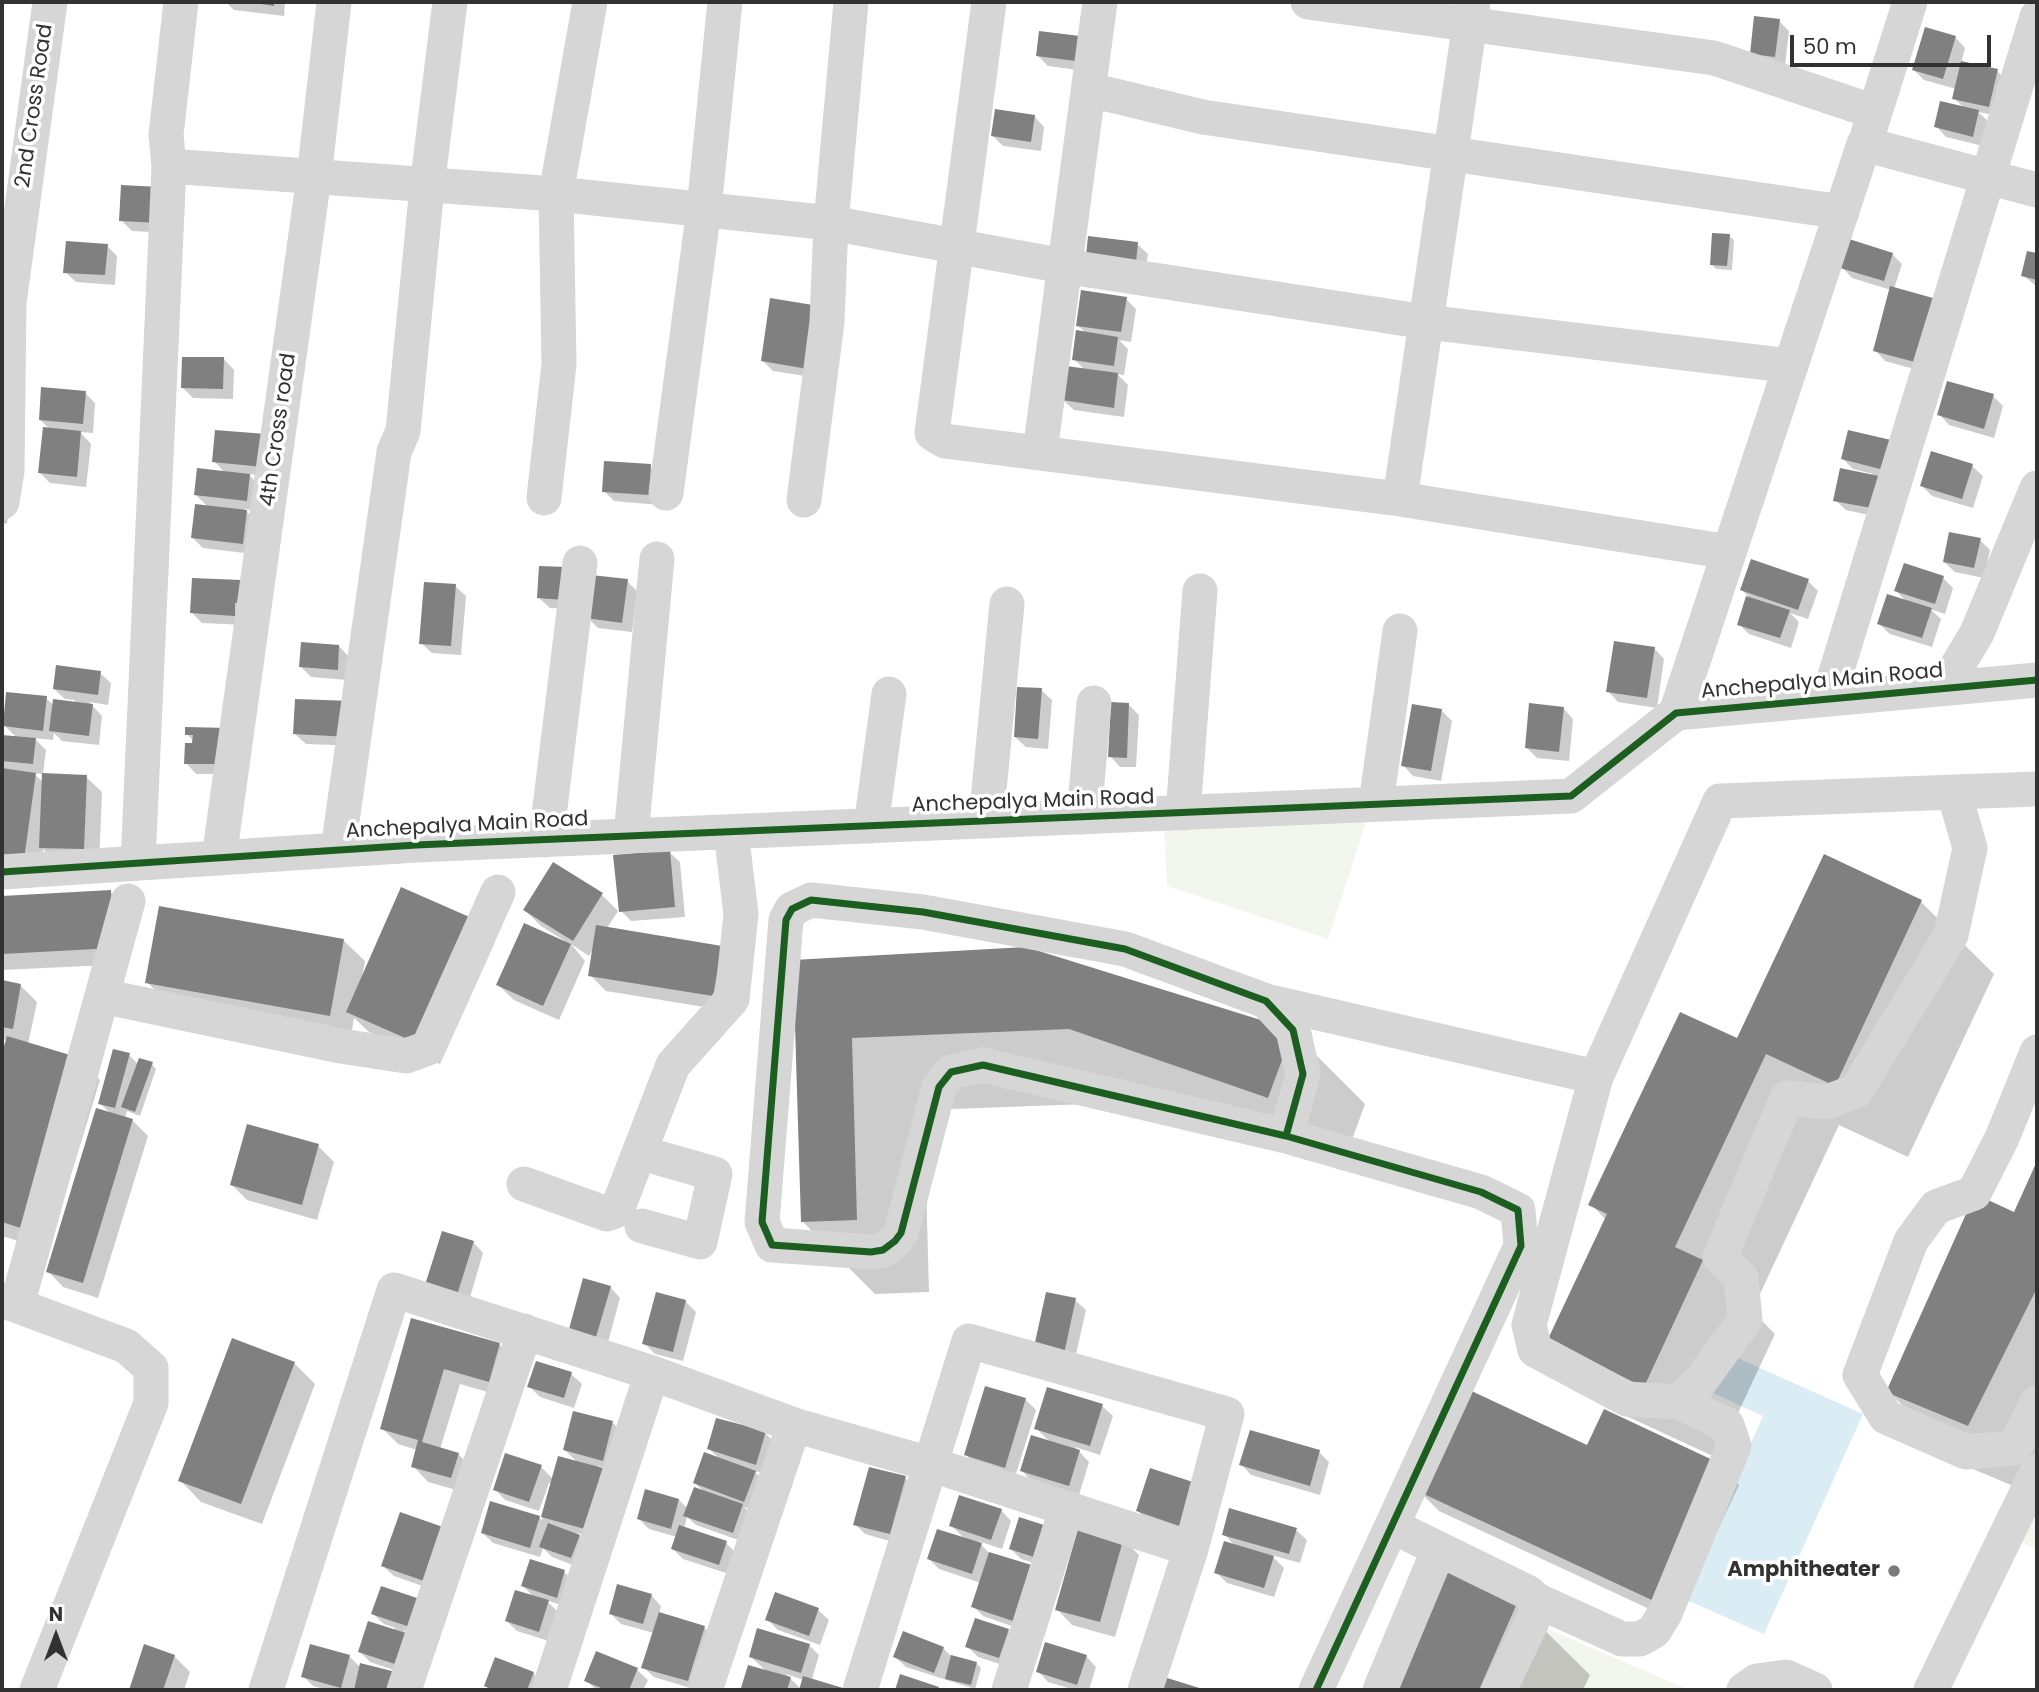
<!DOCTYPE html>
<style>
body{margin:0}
#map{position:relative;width:2039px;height:1692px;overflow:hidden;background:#fff;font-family:Poppins,sans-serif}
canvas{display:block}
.frame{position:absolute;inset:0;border:4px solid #323232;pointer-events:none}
.north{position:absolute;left:21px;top:1601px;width:70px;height:70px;-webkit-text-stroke:5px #fff;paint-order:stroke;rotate:0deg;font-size:19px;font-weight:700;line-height:28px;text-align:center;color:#323232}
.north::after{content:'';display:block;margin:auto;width:24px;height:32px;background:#323232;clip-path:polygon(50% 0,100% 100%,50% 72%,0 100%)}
.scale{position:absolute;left:1790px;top:35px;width:201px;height:32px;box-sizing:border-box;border:4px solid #323232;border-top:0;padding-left:9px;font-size:21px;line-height:24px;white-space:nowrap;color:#323232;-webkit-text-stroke:5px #fff;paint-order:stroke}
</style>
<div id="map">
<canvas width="2039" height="1692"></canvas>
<div class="frame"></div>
<div class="north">N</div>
<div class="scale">50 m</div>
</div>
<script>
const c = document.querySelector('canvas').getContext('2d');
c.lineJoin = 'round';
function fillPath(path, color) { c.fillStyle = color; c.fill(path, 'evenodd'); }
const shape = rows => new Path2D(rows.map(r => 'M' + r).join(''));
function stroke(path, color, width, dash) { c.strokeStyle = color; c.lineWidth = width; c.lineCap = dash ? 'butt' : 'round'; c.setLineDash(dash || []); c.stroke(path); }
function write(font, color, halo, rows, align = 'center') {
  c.font = font + ' Poppins,sans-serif'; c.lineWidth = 7; c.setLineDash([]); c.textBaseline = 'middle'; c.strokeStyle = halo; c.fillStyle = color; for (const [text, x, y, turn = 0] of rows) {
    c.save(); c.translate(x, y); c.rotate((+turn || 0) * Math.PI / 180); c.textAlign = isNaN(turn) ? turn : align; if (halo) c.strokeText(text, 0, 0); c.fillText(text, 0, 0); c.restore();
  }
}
fillPath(shape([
 [1367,819,1328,939,1167,886,1164,827],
 [2037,1485,2037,1550,2013,1538],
 [1546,1628,1689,1690,1519,1690]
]), '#f3f6ed');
fillPath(shape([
 [1731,1355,1863,1414,1764,1634,1682,1598,1763,1416,1713,1393]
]), '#daedf4');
fillPath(shape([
 [226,2,285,2,284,16,234,10],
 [1779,21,1789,31,1785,66,1752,53],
 [1955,37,1965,48,1961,63,1997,71,2007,81,1999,116,1978,112,1989,122,1983,146,1946,137,1936,126,1964,108,1954,98,1956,89,1924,80,1914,70],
 [1079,38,1086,71,1048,66,1038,56],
 [1034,116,1044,127,1041,151,1003,146,993,136],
 [123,187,169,233,132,231,121,220],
 [1729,236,1734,240,1732,270,1716,269,1711,264],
 [1137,244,1148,254,1145,272,1098,266],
 [107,246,117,256,115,285,76,282,65,272],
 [2029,253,2037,255,2037,287,2023,275],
 [1892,254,1902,264,1894,289,1925,372,1885,361,1875,350,1891,290,1852,278,1842,267],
 [1126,299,1136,309,1131,342,1119,340,1128,349,1124,375,1117,374,1128,385,1124,417,1074,410,1063,400,1086,371,1074,359,1086,333,1077,325],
 [772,300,818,378,773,371,763,361],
 [224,359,234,370,233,399,193,398,183,388],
 [85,393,95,403,93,433,80,432,91,444,86,487,50,483,39,472,51,430,40,420],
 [1993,396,2003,406,1994,438,1949,425,1939,414],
 [216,432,273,476,248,474,260,486,257,511,244,509,257,522,253,554,203,548,193,538,208,507,196,495,225,473,214,461],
 [1890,442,1887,519,1846,510,1835,500,1873,474,1853,469,1843,459],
 [650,466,661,477,659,505,614,501,604,491],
 [1972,466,1983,476,1973,508,1932,496,1922,486],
 [2,492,10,500,7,524,2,523],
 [1980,540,1990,550,1984,578,1955,572,1944,562],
 [540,567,575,609,550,608,539,598],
 [1943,578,1953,588,1945,614,1930,609,1941,619,1932,647,1890,634,1879,624,1907,602,1896,591],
 [627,581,637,591,632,632,598,628,588,618],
 [1808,581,1818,591,1808,619,1790,613,1799,622,1791,648,1749,634,1739,624,1753,601,1742,590],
 [241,582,245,625,202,623,192,613],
 [455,586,466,596,461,655,432,653,421,643],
 [339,646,349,657,347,680,311,677,301,667],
 [1654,648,1664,659,1657,708,1618,702,1608,691],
 [100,673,111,683,108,705,89,702,102,716,99,745,62,741,54,733,53,740,34,738,46,750,43,774,33,773,43,782,86,777,102,792,99,864,56,863,43,849,40,875,2,870,2,736,17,738,5,726,46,698,54,706,75,704,75,700,65,699,54,689],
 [1041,690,1052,700,1048,749,1026,747,1015,737],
 [296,701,360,746,306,744,295,734],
 [1129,705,1139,715,1136,767,1120,767,1110,756],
 [1563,708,1573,719,1569,761,1537,758,1526,747],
 [1442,711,1452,721,1441,781,1413,776,1403,765],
 [187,729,238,774,196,774,186,763,194,742,187,734],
 [669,852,680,862,685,917,631,921,621,911],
 [1824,857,1921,902,1994,974,1908,1157,1839,1125,1752,1311,1775,1334,1717,1458,1622,1414,1606,1220,1591,1204,1738,1041],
 [553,865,602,895,618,911,607,928,721,947,729,1011,606,991,590,975,594,947,589,956,571,944,585,961,559,1020,514,1000,498,985,565,941,541,926,525,910],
 [110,892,126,908,129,964,2,970,2,898],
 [343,940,365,961,362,977,495,942,440,1064,369,1032,354,1018,351,1036,168,1003,147,982],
 [795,962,1292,1031,1365,1104,1341,1170,1143,1102,924,1110,929,1292,875,1294,802,1221],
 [2,982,21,986,37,1002,28,1044,79,1059,100,1080,48,1250,2,1236,2,1059,7,1040,2,1039],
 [129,1055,138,1064,152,1064,156,1069,140,1116,127,1111,125,1118,132,1120,148,1136,98,1298,63,1287,48,1271,111,1114,100,1103],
 [318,1146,334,1162,317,1220,247,1200,232,1185],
 [2037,1165,2037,1496,1961,1464,1888,1391,2015,1214],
 [473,1242,483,1253,468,1304,438,1295],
 [610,1287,620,1298,607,1346,581,1339],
 [1075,1300,1086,1310,1074,1363,1046,1357],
 [685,1301,696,1312,683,1361,655,1354,644,1343],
 [413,1320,499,1344,515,1360,505,1397,460,1384,440,1449,458,1454,474,1470,467,1493,428,1482,413,1466,417,1450,398,1444,382,1428],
 [294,1363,315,1384,262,1524,201,1502,180,1480],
 [571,1374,582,1384,574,1408,540,1397,529,1386],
 [1025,1399,1036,1410,1015,1477,976,1465,966,1455],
 [1102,1406,1113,1416,1100,1455,1075,1447,1089,1462,1079,1495,1032,1481,1022,1471,1051,1443,1036,1428],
 [613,1423,623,1433,614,1470,598,1466,612,1480,596,1539,577,1533,590,1547,581,1568,552,1557,543,1548,540,1557,493,1543,483,1533,539,1517,542,1520,552,1483,549,1483,539,1511,505,1500,495,1489,541,1467,553,1479,578,1463,565,1450],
 [765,1433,775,1443,767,1474,754,1471,765,1482,755,1511,744,1507,753,1516,744,1542,696,1525,687,1517,684,1529,726,1543,736,1553,729,1574,683,1559,673,1549,677,1537,649,1529,639,1519,679,1500,688,1509,704,1492,695,1483,721,1460,709,1449],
 [1588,1447,1718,1464,1739,1485,1675,1621,1439,1511,1417,1489],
 [1319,1452,1329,1462,1320,1495,1251,1475,1241,1464],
 [1151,1470,1198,1538,1148,1521,1138,1511],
 [905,1478,915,1488,900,1544,865,1534,855,1524],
 [1001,1510,1011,1521,1002,1549,978,1541,990,1554,1026,1631,983,1616,973,1606,981,1583,939,1569,929,1559,965,1539,951,1525],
 [401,1515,434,1590,394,1576,383,1566],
 [1020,1520,1047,1567,1021,1559,1011,1549],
 [1296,1530,1307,1540,1300,1563,1271,1555,1284,1568,1274,1597,1227,1583,1216,1572,1235,1546,1224,1534],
 [1123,1539,1139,1555,1115,1637,1072,1625,1057,1609],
 [531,1561,564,1572,575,1582,567,1607,546,1600,558,1612,549,1641,517,1631,507,1621,535,1598,523,1586],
 [382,1589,424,1638,403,1630,418,1646,409,1675,370,1662,360,1652,394,1631,395,1628,384,1624,373,1614],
 [651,1595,661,1606,659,1614,704,1627,714,1638,697,1690,654,1677,643,1667,654,1633,621,1624,611,1614],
 [776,1595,818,1610,829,1620,820,1645,778,1630,767,1619],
 [1517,1603,1590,1675,1583,1690,1391,1690],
 [1008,1630,1018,1641,1009,1667,978,1657,967,1646],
 [809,1645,819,1655,812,1679,843,1690,746,1690,743,1688,766,1671,751,1657],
 [786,1674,804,1680,801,1689],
 [145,1647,174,1656,190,1672,184,1690,131,1690],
 [943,1648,952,1657,976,1663,981,1668,975,1689,906,1667,895,1657],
 [597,1653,637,1670,648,1680,643,1690,596,1690,586,1680],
 [349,1656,361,1668,408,1690,327,1690,313,1686,303,1676],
 [1086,1656,1096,1667,1089,1690,1075,1690,1048,1682,1038,1671],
 [533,1673,543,1683,541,1690,490,1690,486,1686]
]), '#0003');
fillPath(shape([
 [248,2,274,2,274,6],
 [1754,16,1780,19,1775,57,1750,54],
 [1925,27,1956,36,1943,79,1912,70],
 [1039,31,1080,36,1076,61,1036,56],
 [1961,61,1998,69,1989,107,1952,99],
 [1940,101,1979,110,1973,137,1934,127],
 [995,109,1035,115,1031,142,991,136],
 [121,185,161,187,160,223,119,221],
 [1712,233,1730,234,1727,266,1710,265],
 [1088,236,1138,242,1136,262,1086,256],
 [1849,239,1893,253,1884,281,1840,268],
 [66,241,108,244,105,275,63,273],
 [2027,251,2037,253,2037,280,2021,276],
 [1890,286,1933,298,1915,362,1873,351],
 [1081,290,1127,297,1121,332,1076,326],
 [770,298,819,306,808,369,761,361],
 [1076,330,1118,337,1114,366,1072,360],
 [182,357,224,357,223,389,181,388],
 [1066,366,1118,373,1114,408,1062,400],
 [1947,381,1994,394,1984,429,1937,415],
 [41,387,86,391,83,424,39,420],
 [43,427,81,431,77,477,38,473],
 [215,430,266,434,263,467,212,462],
 [1848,430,1891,440,1884,470,1841,459],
 [1931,451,1973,464,1962,499,1920,486],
 [604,461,651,464,649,495,602,492],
 [197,468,250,474,247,501,194,495],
 [1840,468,1884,477,1877,509,1833,501],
 [195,504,247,510,243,544,191,538],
 [1949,532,1981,538,1974,568,1943,562],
 [1751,559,1809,579,1798,610,1740,590],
 [1904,563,1944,576,1935,604,1894,591],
 [539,566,566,567,565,600,537,598],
 [591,575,628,579,622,623,586,618],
 [192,578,241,580,240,603,235,603,235,616,190,613],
 [424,582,456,584,451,646,419,644],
 [1887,594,1932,608,1922,638,1877,624],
 [1746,596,1790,610,1780,638,1737,625],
 [1614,641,1655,647,1647,698,1606,692],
 [301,642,339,645,338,670,299,667],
 [56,665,101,671,98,695,53,689],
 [1017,687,1042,688,1038,739,1014,737],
 [6,692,47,696,43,731,3,726],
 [53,699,93,704,89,736,49,731],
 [295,699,351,701,350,737,293,734],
 [1111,702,1129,703,1127,758,1108,757],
 [1529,703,1564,707,1559,752,1525,748],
 [1412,704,1442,709,1431,771,1401,766],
 [185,727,230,728,228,764,184,764,185,743,192,743,193,735,185,735],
 [2,735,36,738,33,764,2,761],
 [2,768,36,773,24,860,2,857],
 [42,773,87,775,84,849,39,848],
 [670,850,675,907,619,912,613,855],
 [1824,854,1922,900,1835,1086,1766,1054,1675,1247,1703,1260,1644,1387,1547,1341,1607,1214,1588,1205,1680,1012,1737,1038],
 [553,862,603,893,573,941,523,910],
 [401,887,474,919,419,1044,346,1012],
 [111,890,114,948,2,954,2,896],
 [159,906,344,939,330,1016,145,983],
 [524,923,571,944,543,1006,496,985],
 [596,925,722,946,713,996,588,976],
 [1026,947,1293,1030,1268,1098,1069,1029,852,1038,857,1220,801,1222,793,960],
 [2,980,21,984,13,1029,2,1027],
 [7,1036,80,1058,27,1230,2,1222,2,1053],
 [113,1049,130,1053,115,1108,98,1104],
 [139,1058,153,1062,135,1112,121,1107],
 [96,1108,133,1119,83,1283,46,1272],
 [247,1124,319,1144,302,1205,230,1185],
 [2037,1161,2037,1288,1968,1426,1886,1392,1975,1194,2014,1212],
 [442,1231,474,1241,457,1295,425,1285],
 [583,1278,611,1286,596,1337,569,1329],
 [656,1292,686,1300,673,1352,642,1344],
 [1046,1292,1076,1298,1064,1354,1034,1347],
 [411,1318,500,1343,489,1382,444,1369,422,1442,459,1453,451,1478,411,1467,418,1440,380,1429],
 [232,1338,295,1362,241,1504,178,1481],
 [536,1361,572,1372,564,1398,527,1387],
 [985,1386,1026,1398,1005,1468,964,1455],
 [1047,1387,1103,1404,1090,1446,1034,1429],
 [1463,1387,1587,1445,1604,1409,1719,1463,1654,1601,1415,1490],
 [573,1411,613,1421,603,1461,563,1450],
 [716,1418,766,1431,756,1465,707,1449],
 [1250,1430,1320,1450,1310,1486,1239,1465],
 [1031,1435,1080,1450,1069,1486,1020,1471],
 [704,1452,756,1471,744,1502,693,1483],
 [505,1453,542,1465,529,1502,493,1490],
 [558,1456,603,1468,585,1529,541,1517],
 [869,1467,906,1476,890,1534,853,1525],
 [1150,1468,1202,1485,1188,1529,1136,1511],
 [694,1487,743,1504,733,1533,683,1516],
 [645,1489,679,1499,671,1529,637,1519],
 [959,1495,1002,1509,991,1540,949,1526],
 [490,1501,540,1516,530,1548,481,1533],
 [1229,1508,1297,1528,1289,1554,1222,1535],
 [400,1512,443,1527,424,1581,381,1566],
 [1019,1517,1047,1526,1037,1558,1009,1549],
 [548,1523,580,1535,571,1558,539,1547],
 [679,1525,727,1541,719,1565,671,1549],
 [1079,1525,1124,1537,1100,1622,1055,1610],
 [937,1529,982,1543,972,1574,927,1559],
 [1224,1541,1274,1556,1264,1588,1214,1573],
 [989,1552,1035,1566,1016,1622,971,1607],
 [530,1559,565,1570,557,1598,521,1586],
 [1443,1568,1518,1601,1479,1690,1389,1690],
 [617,1584,652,1594,643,1624,609,1614],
 [381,1586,423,1600,413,1628,371,1614],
 [515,1590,549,1600,539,1632,505,1621],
 [775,1592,819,1608,809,1636,765,1620],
 [659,1612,705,1626,688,1681,641,1668],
 [975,1618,1009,1629,999,1658,965,1647],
 [368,1621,409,1634,398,1665,358,1652],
 [757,1628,810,1644,801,1673,749,1657],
 [903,1631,944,1647,934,1673,893,1657],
 [1045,1642,1087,1655,1077,1685,1036,1672],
 [144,1644,175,1655,163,1690,129,1690],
 [310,1644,350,1655,341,1688,301,1677],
 [596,1651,638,1668,629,1690,606,1690,584,1681],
 [951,1655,977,1662,971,1685,945,1679],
 [495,1657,534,1672,527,1690,493,1690,484,1686],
 [360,1663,400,1673,396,1690,354,1690],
 [748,1665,791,1677,787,1690,741,1688],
 [900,1674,939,1687,938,1690,895,1690],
 [803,1676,843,1688,842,1690,799,1690],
 [1164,1677,1206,1690,1160,1690]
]), '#808080');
stroke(shape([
 [989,2,932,433,945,441,1400,499],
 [1308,2,1714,58,1875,112],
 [1473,2,1400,499,1729,552],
 [1090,90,1203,117,1842,212],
 [1868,134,1910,2],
 [169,166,556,194,831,223,1063,266,1426,322,1791,366],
 [1040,452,1100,2],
 [666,493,704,209,725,2],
 [544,498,559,364,556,194,590,2],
 [804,500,827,322,831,223,851,2],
 [2,502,7,471,9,303,50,2],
 [1944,688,1977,633,2037,488],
 [1828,699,2037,17],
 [1676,713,1864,144,2037,190],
 [1954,792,1970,848,1951,935,1856,1091,1827,1102,1787,1098,1720,1257,1741,1278,1745,1320,1699,1383,1679,1402,1627,1399,1535,1350,1529,1325,1596,1077,1720,801,1954,792,2037,789],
 [1376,804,1400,631],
 [1183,813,1200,591],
 [1084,817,1094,703],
 [986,821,1007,604],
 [871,826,889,694],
 [631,836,657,559],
 [546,840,580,563],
 [338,850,394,452,403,431,427,187,450,2],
 [219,858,314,177,334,2],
 [138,863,169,166,166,135,181,2],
 [2,872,416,845,1571,796,1676,713,2037,680],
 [102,996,341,1046,406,1056,428,1048,498,892],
 [1266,1001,1596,1077],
 [2037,1052,2002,1138,1974,1193,1936,1207,1911,1241,1860,1375,1886,1417,1966,1452,2014,1448,2037,1403],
 [1286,1136,983,1065,951,1072,939,1087,901,1233,895,1241,883,1250,871,1252,772,1245,762,1222,786,920,792,909,811,900,923,912,1125,949,1266,1001,1293,1030,1303,1074,1286,1136,1481,1192,1518,1210,1521,1246,1316,1690],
 [524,1184,607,1214,617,1210,673,1065,732,999,741,914,731,832],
 [642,1226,700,1242,715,1174,659,1158],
 [2,1300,126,1346,151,1368,151,1403,37,1690],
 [17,1305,128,901],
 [1392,1526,1529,1593,1536,1600,1537,1611,1499,1690],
 [1536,1600,1622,1639,1640,1639,1654,1631,1665,1613,1734,1446,1727,1425,1679,1402],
 [266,1690,394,1290,652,1373,794,1425,930,1464,1191,1549],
 [404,1690,525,1331],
 [549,1690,652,1373],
 [705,1690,794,1425],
 [860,1690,969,1341,1227,1414,1191,1549,1145,1690],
 [1009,1690,1066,1510],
 [1380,1690,1439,1549],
 [1744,1690,1757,1681,1786,1677,1815,1690],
 [1931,1690,2037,1472]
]), '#d6d6d6', 35);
stroke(shape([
 [2,872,416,845,1571,796,1676,713,2037,680],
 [1286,1136,983,1065,951,1072,939,1087,901,1233,895,1241,883,1250,871,1252,772,1245,762,1222,786,920,792,909,811,900,923,912,1125,949,1266,1001,1293,1030,1303,1074,1286,1136,1481,1192,1518,1210,1521,1246,1316,1690]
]), '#1b5e20', 7);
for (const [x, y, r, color] of [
 [1894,1571,7,"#7a7a7a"]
]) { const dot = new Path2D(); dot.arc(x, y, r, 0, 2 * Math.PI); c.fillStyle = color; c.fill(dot); stroke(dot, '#fff', 2.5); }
write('21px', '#323232', '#fff', [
 ["2nd Cross Road",35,106,-82],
 ["4th Cross road",279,430,-82],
 ["Anchepalya Main Road",1822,682,-5],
 ["Anchepalya Main Road",1033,802,-2],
 ["Anchepalya Main Road",467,826,-3]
]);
write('bold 21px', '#323232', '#fff', [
 ["Amphitheater",1880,1571]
], 'right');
</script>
